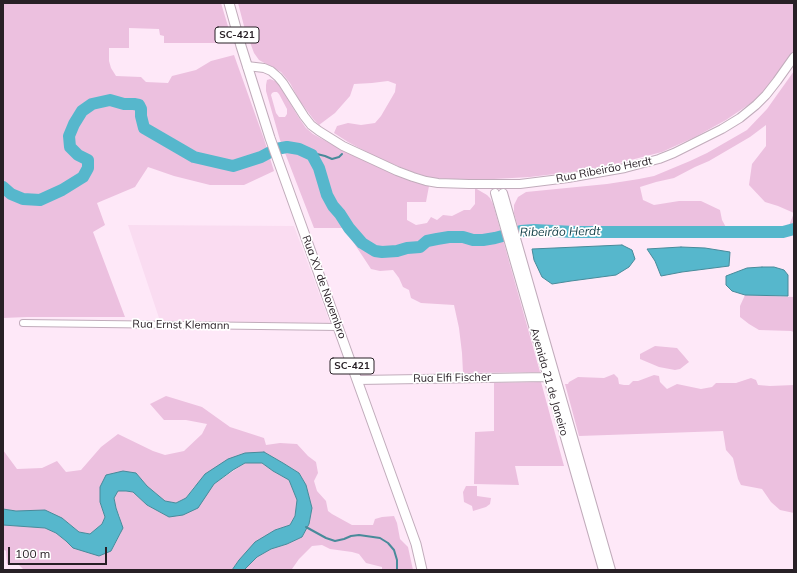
<!DOCTYPE html>
<meta charset="utf-8">
<style>
body{margin:0}
#map{position:relative;width:797px;height:573px;overflow:hidden;background:#fee8f8;font-family:Mulish,sans-serif}
canvas{display:block}
.frame{position:absolute;inset:0;border:4px solid #282026;pointer-events:none}
.scale{position:absolute;left:8px;top:547px;width:99px;height:18px;box-sizing:border-box;border:2px solid #282026;border-top:0;padding-left:5px;font-size:12px;line-height:14px;white-space:nowrap;color:#282026;-webkit-text-stroke:3px #fff;paint-order:stroke}
</style>
<div id="map">
<canvas width="797" height="573"></canvas>
<div class="frame"></div>
<div class="scale">100 m</div>
</div>
<script>
const c = document.querySelector('canvas').getContext('2d');
c.lineJoin = 'round';
function fillPath(path, color) { c.fillStyle = color; c.fill(path, 'evenodd'); }
const shape = rows => new Path2D(rows.map(r => 'M' + r).join(''));
function stroke(path, color, width, dash) { c.strokeStyle = color; c.lineWidth = width; c.lineCap = dash ? 'butt' : 'round'; c.setLineDash(dash || []); c.stroke(path); }
function write(font, color, halo, rows, align = 'center') {
  c.font = font + ' Mulish,sans-serif'; c.lineWidth = 3.5; c.setLineDash([]); c.textBaseline = 'middle'; c.strokeStyle = halo; c.fillStyle = color; for (const [text, x, y, turn = 0] of rows) {
    c.save(); c.translate(x, y); c.rotate((+turn || 0) * Math.PI / 180); c.textAlign = isNaN(turn) ? turn : align; if (halo) c.strokeText(text, 0, 0); c.fillText(text, 0, 0); c.restore();
  }
}
fillPath(shape([
 [128,225,294,226,330,323,160,321]
]), '#fadcf1');
fillPath(shape([
 [3,3,221,3,233,43,164,43,164,36,160,35,159,29,129,28,129,48,109,48,109,61,111,68,116,76,141,77,146,82,168,83,172,76,196,70,211,61,234,55,264,139,274,171,244,185,210,185,174,176,148,167,135,187,97,203,105,225,93,232,125,317,27,317,3,318],
 [238,3,794,3,794,51,780,74,754,101,726,120,695,137,662,152,623,162,602,167,571,172,530,177,494,179,453,179,432,178,412,172,376,157,348,142,334,133,337,126,348,123,361,125,375,123,381,116,395,92,396,84,388,81,372,83,354,84,350,96,335,113,319,125,314,120,299,100,290,83,281,72,259,60,254,53,244,26],
 [794,71,794,231,790,232,788,228,794,213,778,206,765,202,749,185,752,164,766,146,766,125,750,137,709,161,695,167,674,178,656,182,640,187,643,200,654,205,679,201,701,201,720,210,722,220,728,231,722,235,710,235,708,231,642,231,626,235,582,236,560,233,521,237,514,213,514,205,518,197,526,192,607,184,639,179,654,176,690,161,707,153,747,130,767,109],
 [270,79,275,81,279,85,299,118,306,128,313,134,344,151,411,181,429,186,426,202,407,202,407,220,416,225,427,223,431,217,437,220,443,215,452,216,464,210,470,210,475,204,475,188,487,195,490,198,493,204,540,372,463,373,462,353,459,328,454,305,421,303,411,298,409,290,403,287,399,278,393,270,380,271,371,269,344,228,314,228,280,140,266,91,266,85,267,80],
 [274,92,277,92,279,94,287,109,287,114,285,117,279,117,276,113,271,95,272,93],
 [745,295,794,297,794,332,791,331,759,330,749,324,740,317,740,306],
 [655,346,677,348,684,356,689,362,680,369,675,370,659,367,640,359,640,354],
 [614,374,618,378,619,384,624,385,629,385,633,381,638,381,654,375,659,376,660,382,667,389,677,384,701,389,712,387,716,383,736,383,751,378,756,380,758,385,770,386,794,385,794,513,780,510,771,502,762,489,741,485,738,479,733,458,726,450,723,431,579,436,565,384,568,384,569,382,578,377,604,378],
 [541,382,564,466,515,466,519,485,474,484,475,432,494,431,494,383],
 [166,396,202,407,230,427,264,438,266,445,280,443,297,444,308,456,316,462,318,473,314,481,317,491,326,501,328,511,332,514,352,525,373,525,375,519,382,517,394,516,397,523,400,539,408,547,413,570,382,570,382,567,366,563,359,554,352,552,330,549,322,545,312,546,299,559,292,569,281,569,280,570,244,570,257,557,271,549,287,544,302,537,309,524,312,508,306,485,299,473,283,463,264,452,194,487,186,498,176,503,165,501,147,486,136,473,100,502,105,516,102,524,90,534,79,532,62,518,45,511,16,511,3,509,3,450,17,469,42,468,57,461,66,472,81,470,101,447,118,434,153,451,165,455,184,451,202,434,207,424,186,420,164,420,150,404],
 [245,463,262,463,273,471,289,480,297,500,295,516,290,525,275,530,239,560,232,570,24,570,17,563,7,564,6,551,3,549,3,525,45,528,56,533,66,541,73,548,111,551,121,533,120,517,116,508,114,498,118,491,126,491,133,492,147,505,169,517,214,484],
 [466,486,477,486,477,496,491,498,490,504,486,507,473,511,472,506,464,502,463,492]
]), '#ecc0df');
const water = shape([
 [622,245,632,250,635,259,629,267,616,275,571,281,552,284,542,277,534,260,532,249,622,245],
 [681,247,705,248,730,252,729,266,682,272,661,276,655,261,647,249,681,247],
 [762,267,774,267,784,270,788,275,788,296,745,295,732,291,726,285,726,276,747,268,762,267],
 [264,452,283,463,299,473,306,485,312,508,309,524,302,537,287,544,271,549,257,557,244,570,232,570,239,560,255,542,275,530,290,525,295,516,297,500,289,480,273,471,262,463,245,463,233,470,214,484,198,508,183,515,169,517,147,505,133,492,126,491,118,491,114,498,116,508,123,528,111,551,99,556,73,548,66,541,56,533,45,528,3,525,3,509,16,511,45,510,62,518,79,532,90,534,102,524,105,517,100,502,100,487,106,475,123,471,136,473,147,486,165,501,176,503,186,498,205,474,228,459,245,453,264,452]
]);
fillPath(water, '#56b7cc');
stroke(water, '#488a9a', 1);
stroke(shape([
 [312,155,317,154,325,156,332,159,339,157,342,154],
 [306,527,326,538,335,541,344,539,351,536,359,535,380,538,388,543,394,550,397,560,397,570]
]), '#488a9a', 2);
stroke(shape([
 [3,187,11,194,23,199,40,200,62,190,83,177,88,168,88,160,78,155,70,147,69,136,74,124,82,111,92,104,110,100,124,104,134,104,139,105,141,109,141,116,144,128,194,157,233,166,261,157,276,149,287,147,299,149,312,155,319,168,327,195,333,206,340,214,349,228,362,243,375,251,382,252,397,251,407,248,420,247,427,241,437,239,449,237,463,237,473,240,483,240,495,238,521,231,534,230,574,232,783,232,794,229]
]), '#56b7cc', 12);
const street = shape([
 [23,323,339,327]
]);
const secondary = shape([
 [247,66,264,68,271,71,278,77,283,83,304,116,311,125,319,131,343,146,397,171,413,177,426,181,438,183,469,184,520,184,568,178,625,168,659,159,674,153,722,129,740,118,756,105,766,95,777,81,794,57],
 [495,193,603,570],
 [503,193,611,570],
 [358,380,547,377]
]);
const primary = shape([
 [229,3,241,46,270,138,416,544,422,570]
]);
stroke(street, '#c1acbb', 8);
stroke(secondary, '#c1acbb', 10);
stroke(primary, '#c1acbb', 11);
stroke(street, '#fff', 6);
stroke(secondary, '#fff', 8);
stroke(primary, '#fff', 9);
for (const [x, y, w] of [
 [237,35,44],
 [352,366,44]
]) { const box = new Path2D(); box.roundRect(x - w / 2, y - 8, w, 16, 3); c.fillStyle = '#fff'; c.fill(box); stroke(box, '#282026', 1); }
write('bold 10px', '#282026', null, [
 ["SC-421",237,35],
 ["SC-421",352,366]
]);
write('11px', '#282026', '#fff', [
 ["Rua Ribeirão Herdt",604,170,-11],
 ["Rua XV de Novembro",324,287,70],
 ["Rua Ernst Klemann",181,325,1],
 ["Rua Elfi Fischer",452,378,-1],
 ["Avenida 21 de Janeiro",549,382,74]
]);
write('italic 12px', '#0f3c45', '#fff', [
 ["Ribeirão Herdt",560,232,-1]
]);
</script>
